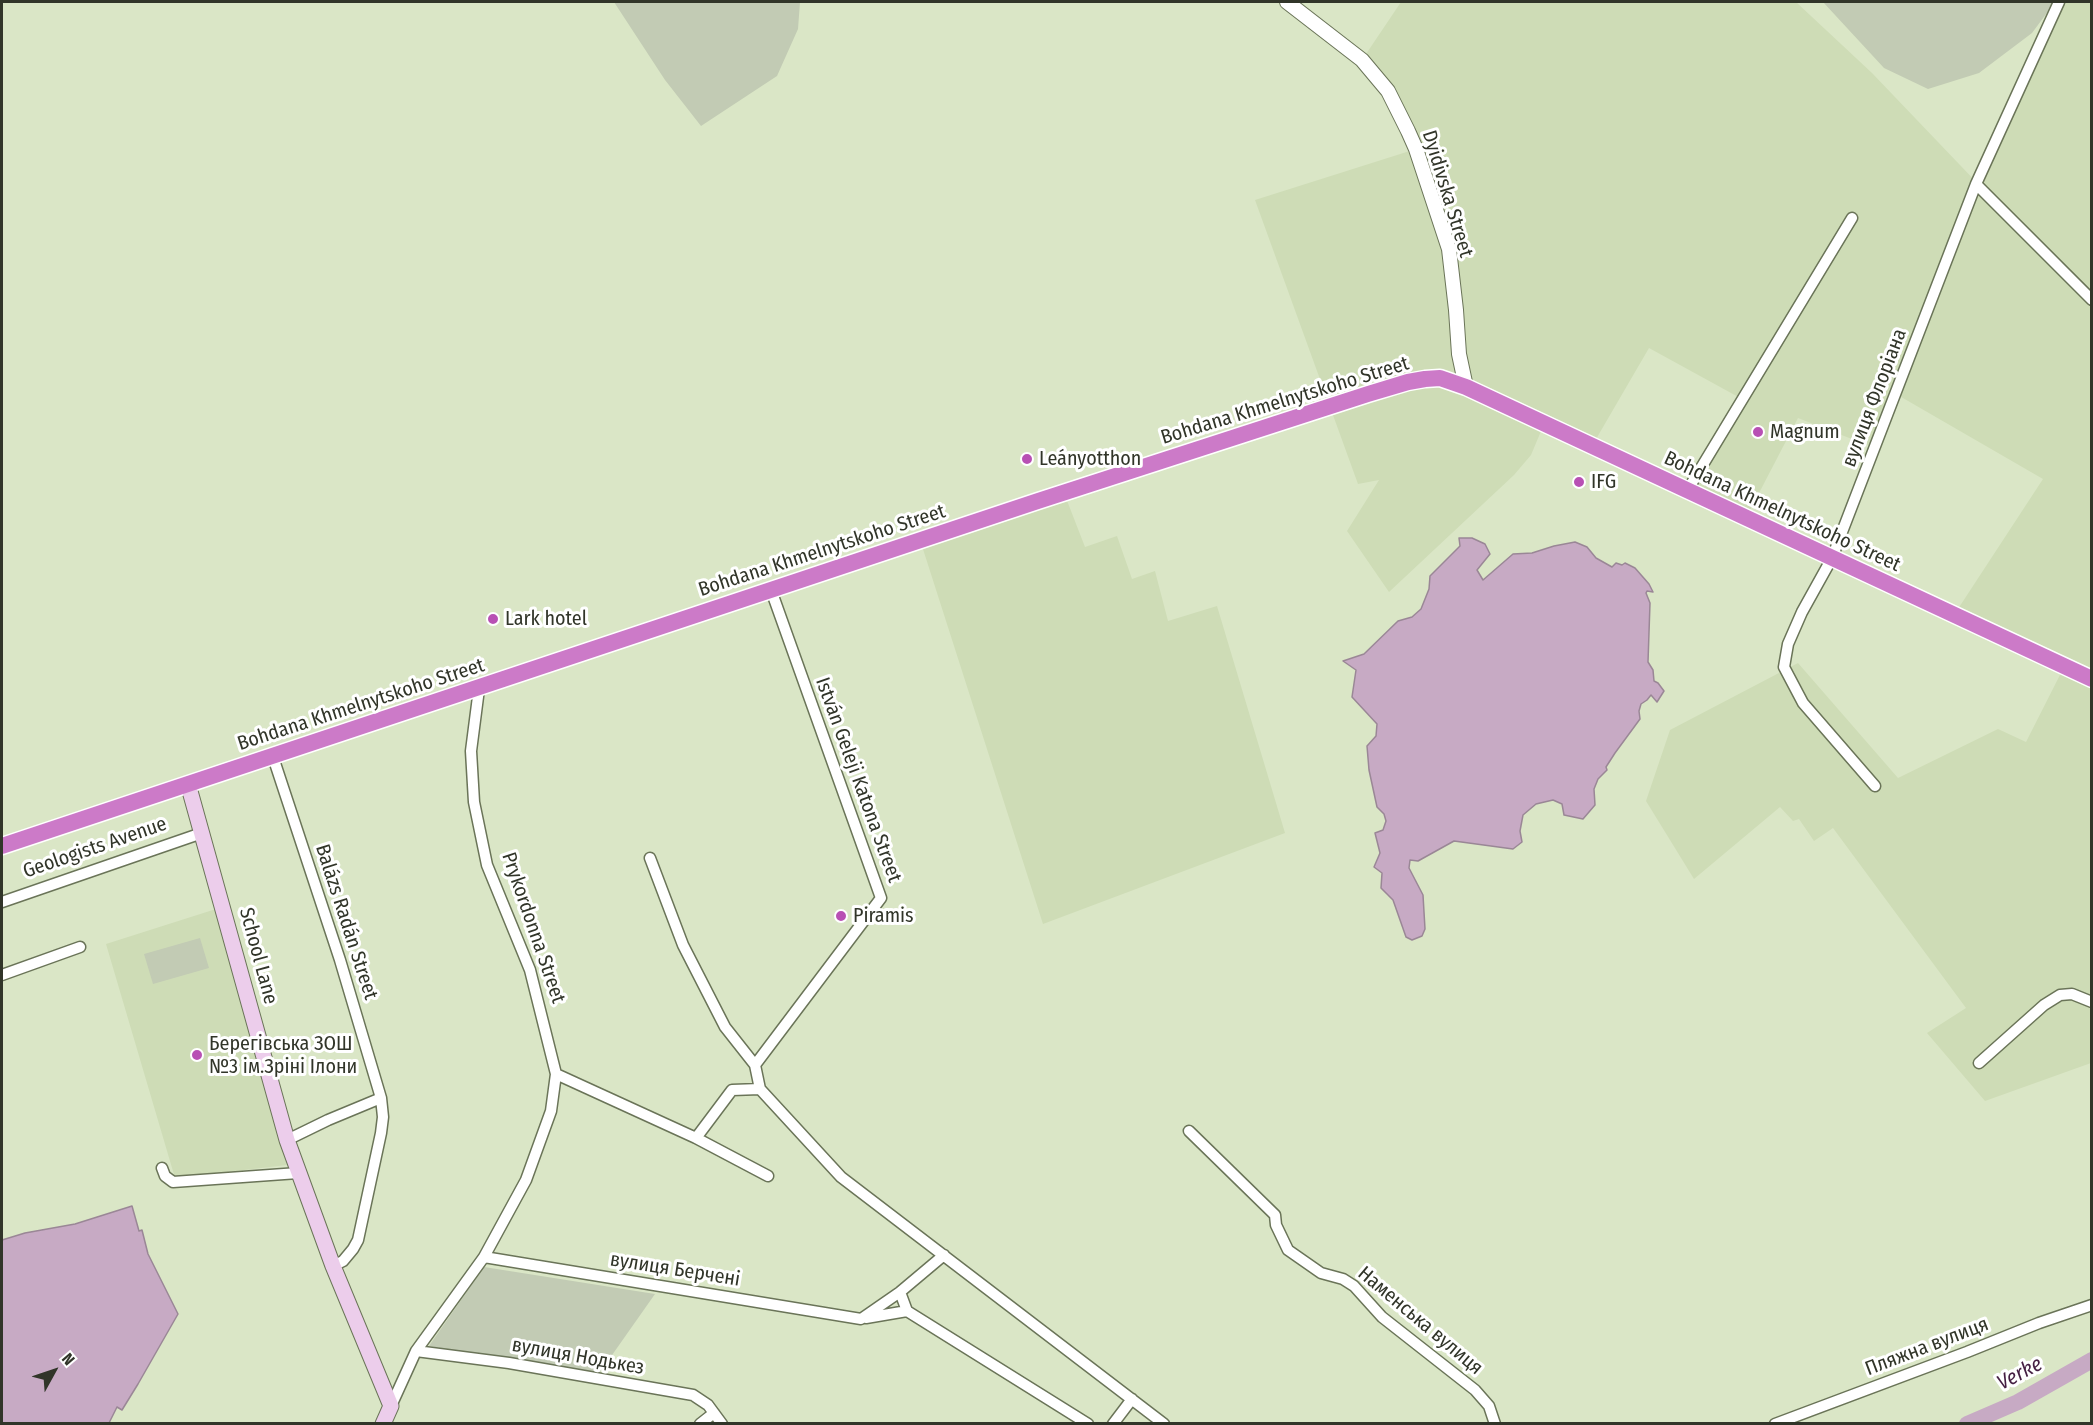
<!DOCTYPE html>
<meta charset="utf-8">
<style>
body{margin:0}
#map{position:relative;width:2093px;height:1425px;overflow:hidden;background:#dae6c6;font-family:"Fira Sans Condensed",sans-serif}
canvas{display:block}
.frame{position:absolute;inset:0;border:3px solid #313529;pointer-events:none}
.north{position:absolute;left:24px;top:1341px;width:60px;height:60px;-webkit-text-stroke:4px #fff;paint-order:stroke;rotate:50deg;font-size:16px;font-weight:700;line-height:24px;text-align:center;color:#313529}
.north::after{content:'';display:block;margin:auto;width:21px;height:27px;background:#313529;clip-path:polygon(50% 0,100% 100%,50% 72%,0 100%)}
</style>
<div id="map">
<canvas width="2093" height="1425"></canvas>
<div class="frame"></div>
<div class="north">N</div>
</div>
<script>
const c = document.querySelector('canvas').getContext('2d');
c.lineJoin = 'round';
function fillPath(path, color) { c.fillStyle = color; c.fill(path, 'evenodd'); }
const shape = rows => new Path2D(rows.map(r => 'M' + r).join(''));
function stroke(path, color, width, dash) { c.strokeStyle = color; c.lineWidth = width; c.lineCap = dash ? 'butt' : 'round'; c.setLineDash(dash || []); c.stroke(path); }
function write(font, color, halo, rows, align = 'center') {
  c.font = font + ' "Fira Sans Condensed",sans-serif'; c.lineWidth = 6; c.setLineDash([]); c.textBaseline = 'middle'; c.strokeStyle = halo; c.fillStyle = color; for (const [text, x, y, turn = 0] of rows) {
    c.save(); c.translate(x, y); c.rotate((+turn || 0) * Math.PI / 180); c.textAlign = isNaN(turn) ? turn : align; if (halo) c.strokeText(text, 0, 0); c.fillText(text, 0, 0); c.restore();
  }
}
fillPath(shape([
 [1401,2,1796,2,1872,73,1981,187,2060,2,2091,2,2091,1063,1985,1101,1927,1033,1966,1008,1833,828,1814,841,1799,819,1793,821,1780,807,1694,879,1646,801,1670,730,1798,663,1898,778,1998,729,2026,742,2064,667,1954,615,2043,479,1896,394,1875,448,1798,418,1746,518,1687,491,1742,399,1649,348,1592,446,1544,424,1531,455,1514,475,1389,592,1347,531,1379,480,1358,484,1255,200,1416,149,1362,60],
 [1066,498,1085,547,1117,536,1132,579,1155,571,1168,621,1217,606,1285,833,1043,924,922,546],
 [216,909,287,1165,175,1178,106,944]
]), '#cedcb6');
fillPath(shape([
 [614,2,800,2,798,29,777,76,701,126,665,80],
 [1823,2,2055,2,2032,33,1979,73,1928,89,1884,68],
 [200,938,209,968,153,984,144,954],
 [484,1267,655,1294,598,1375,429,1346]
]), '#c2cbb4');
const water = shape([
 [1459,538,1472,538,1485,544,1490,554,1477,570,1483,580,1513,554,1532,553,1554,546,1575,542,1587,547,1596,558,1612,567,1616,563,1622,565,1625,563,1635,568,1649,584,1653,592,1647,591,1646,593,1650,603,1648,662,1653,670,1654,681,1658,683,1664,691,1657,702,1651,695,1647,700,1641,704,1639,711,1640,719,1615,753,1606,767,1607,770,1598,779,1594,789,1595,805,1583,819,1564,815,1562,804,1553,800,1536,804,1523,815,1520,831,1522,842,1513,849,1454,841,1418,861,1410,860,1409,868,1423,895,1425,929,1422,936,1412,940,1406,937,1393,900,1381,888,1382,873,1374,867,1380,853,1375,833,1383,830,1386,821,1384,814,1377,807,1369,770,1367,746,1376,736,1377,724,1352,697,1356,670,1343,661,1364,654,1398,621,1412,617,1421,609,1429,589,1430,576,1460,546,1459,538],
 [132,1206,139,1231,142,1230,148,1254,178,1314,138,1384,122,1410,117,1407,109,1423,2,1423,2,1240,25,1233,75,1224,132,1206]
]);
fillPath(water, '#c7aac4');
stroke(water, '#9a8796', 1.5);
stroke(shape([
 [1967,1424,2018,1402,2092,1360]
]), '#c7aac4', 16);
const minor = shape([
 [1976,184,2092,300],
 [1687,491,1852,218],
 [273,757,340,960,381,1098,383,1117,381,1133,358,1240,353,1249,343,1261,333,1266],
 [1875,786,1803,703,1784,667,1788,644,1802,612,1832,558,1976,184,2059,2],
 [650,858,683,945,725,1027,755,1065],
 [2,902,202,833],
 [2,975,80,947],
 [1979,1063,2044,1005,2060,995,2072,994,2092,1002],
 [556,1074,696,1138,732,1090,760,1089,841,1177,1164,1424],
 [760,1089,755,1065,881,898,771,590],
 [1189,1131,1275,1215,1276,1225,1288,1250,1321,1273,1343,1279,1354,1286,1382,1317,1475,1390,1489,1406,1495,1424],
 [696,1138,768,1176],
 [287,1140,328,1120,381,1098],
 [162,1168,165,1176,173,1182,298,1173],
 [484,1257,861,1319,900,1292,944,1255],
 [900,1292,907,1311,1088,1424],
 [866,1318,907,1311],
 [416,1351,509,1363,693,1395,708,1405,722,1424],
 [391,1406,416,1351,484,1257,526,1180,551,1111,556,1074,530,970,487,865,474,802,471,751,479,689],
 [700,1424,714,1413],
 [1113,1424,1132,1399],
 [1775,1424,1967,1352,2039,1323,2092,1305]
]);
const tertiary = shape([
 [1287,2,1362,60,1388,91,1408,131,1416,149,1449,249,1456,310,1459,354,1466,387]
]);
const secondary = shape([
 [188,784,287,1140,333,1266,391,1406,383,1424]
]);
const trunk = shape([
 [2,846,1038,501,1368,394,1408,382,1425,379,1440,378,1466,387,2092,679]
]);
stroke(minor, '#6a7458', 13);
stroke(tertiary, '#6a7458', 16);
stroke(secondary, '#6a7458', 17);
stroke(trunk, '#fff', 19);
stroke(minor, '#fff', 10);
stroke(tertiary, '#fff', 14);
stroke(secondary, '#eccdeb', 15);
stroke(trunk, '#cc7ac8', 16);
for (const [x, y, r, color] of [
 [1758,432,6,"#b850b4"],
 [1027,459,6,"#b850b4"],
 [1579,482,6,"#b850b4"],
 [493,619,6,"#b850b4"],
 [841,916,6,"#b850b4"],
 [197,1055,6,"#b850b4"]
]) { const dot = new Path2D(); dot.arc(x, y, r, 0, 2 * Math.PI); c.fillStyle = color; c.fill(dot); stroke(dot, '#fff', 2); }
write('20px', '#313529', '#fff', [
 ["Dyidivska Street",1447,194,73],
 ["вулиця Флоріана",1875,398,-69],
 ["Bohdana Khmelnytskoho Street",1285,401,-17],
 ["Bohdana Khmelnytskoho Street",1782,512,25],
 ["Bohdana Khmelnytskoho Street",822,551,-18],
 ["Bohdana Khmelnytskoho Street",361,705,-18],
 ["István Geleji Katona Street",858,780,70],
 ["Geologists Avenue",95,848,-19],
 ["Balázs Radán Street",346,922,72],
 ["Prykordonna Street",533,928,71],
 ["School Lane",258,956,75],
 ["вулиця Берчені",675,1270,9],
 ["Наменська вулиця",1420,1321,40],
 ["Пляжна вулиця",1927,1347,-21],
 ["вулиця Нодькез",578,1357,10]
]);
write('20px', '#313529', '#fff', [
 ["Magnum",1770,432],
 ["Leányotthon",1039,459],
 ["IFG",1591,482],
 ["Lark hotel",505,619],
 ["Piramis",853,916],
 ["Берегівська ЗОШ",209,1044],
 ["№3 ім.Зріні Ілони",209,1067]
], 'left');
write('italic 21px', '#441e42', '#fff', [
 ["Verke",2020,1374,-28]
]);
</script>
